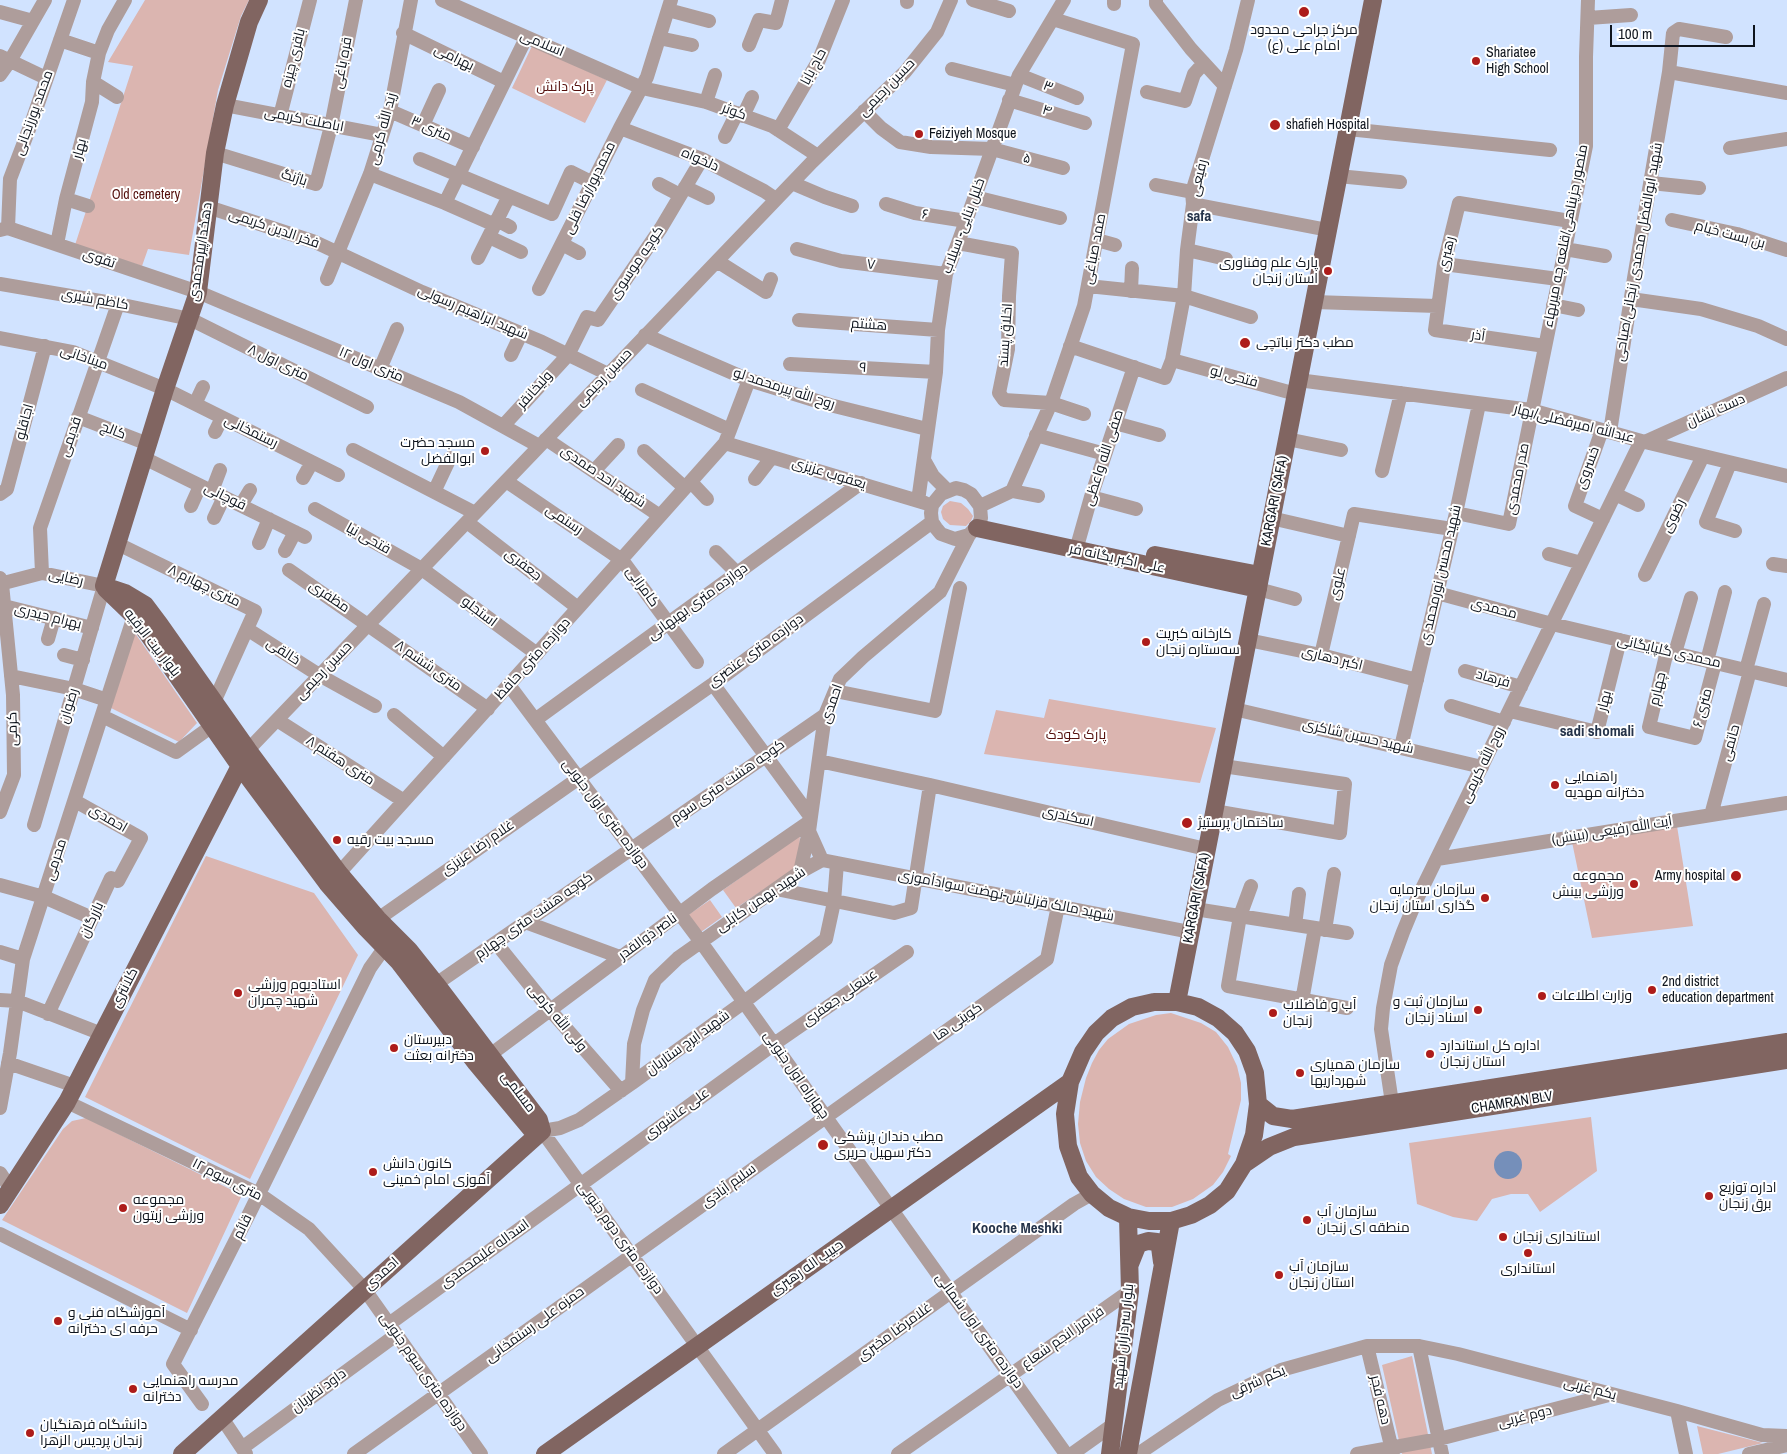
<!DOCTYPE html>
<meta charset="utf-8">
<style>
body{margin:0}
#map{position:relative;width:1787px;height:1454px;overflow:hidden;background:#d1e3ff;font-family:"Archivo Narrow",sans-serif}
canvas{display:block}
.scale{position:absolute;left:1610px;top:25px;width:145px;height:22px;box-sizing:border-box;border:2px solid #0e141d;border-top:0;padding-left:6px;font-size:15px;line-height:18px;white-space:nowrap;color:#0e141d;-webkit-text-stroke:4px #fff;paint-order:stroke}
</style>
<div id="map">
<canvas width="1787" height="1454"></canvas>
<div class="scale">100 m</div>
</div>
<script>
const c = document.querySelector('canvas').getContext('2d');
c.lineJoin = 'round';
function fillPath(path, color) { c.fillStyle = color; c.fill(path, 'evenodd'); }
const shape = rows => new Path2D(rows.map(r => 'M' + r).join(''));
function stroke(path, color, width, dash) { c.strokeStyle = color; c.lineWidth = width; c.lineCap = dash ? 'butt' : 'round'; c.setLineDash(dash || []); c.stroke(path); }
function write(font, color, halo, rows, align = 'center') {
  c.font = font + ' "Archivo Narrow",Cairo,sans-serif'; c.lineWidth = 4; c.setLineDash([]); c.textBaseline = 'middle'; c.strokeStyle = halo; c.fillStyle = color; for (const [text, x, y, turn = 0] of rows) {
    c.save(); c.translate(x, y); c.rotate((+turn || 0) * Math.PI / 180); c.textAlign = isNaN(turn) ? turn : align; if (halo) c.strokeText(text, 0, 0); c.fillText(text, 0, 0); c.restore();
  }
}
fillPath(shape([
 [145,0,249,0,241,16,218,90,189,255,148,249,142,266,75,245,133,66,108,62],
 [532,46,607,80,585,123,512,88],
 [950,501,961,503,968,509,973,516,971,521,966,526,950,525,943,519,941,512,943,506],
 [135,633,197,723,179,742,111,708],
 [1049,699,1216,728,1200,783,984,754,996,710,1044,718],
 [1677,826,1693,926,1592,938,1572,842],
 [800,835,799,866,736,908,723,890],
 [206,856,314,893,358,955,250,1179,85,1097],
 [710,900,722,917,701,932,688,915],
 [1171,1013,1201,1023,1216,1032,1228,1047,1237,1066,1241,1083,1241,1100,1228,1154,1231,1156,1223,1172,1213,1185,1193,1199,1172,1207,1146,1207,1124,1199,1109,1189,1096,1177,1086,1161,1080,1143,1078,1124,1080,1102,1086,1078,1092,1063,1099,1050,1108,1039,1129,1024,1156,1015],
 [1591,1117,1597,1171,1540,1212,1528,1194,1511,1194,1492,1199,1477,1221,1453,1217,1417,1204,1409,1143],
 [86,1118,242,1195,187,1313,2,1220,63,1129,72,1121],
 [1412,1356,1432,1454,1402,1454,1382,1365],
 [1697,1426,1763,1443,1718,1454,1703,1454]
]), '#dbb5b0');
fillPath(shape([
 '1494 1165a14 14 0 1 1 28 0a14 14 0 1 1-28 0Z'
]), '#758fba');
stroke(shape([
 [442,0,642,88,706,102,772,126,818,156],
 [973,0,1009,11],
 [1156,0,1156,4,1191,49,1225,86],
 [907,2,907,0],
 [1114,4,1114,0],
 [668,10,709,21],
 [0,12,33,21],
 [1588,18,1631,15],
 [403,33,504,82],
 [659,38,692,45],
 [60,40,99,53],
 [749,45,759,20,776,23,782,0],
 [0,56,46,78],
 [952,69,1015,85],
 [1669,72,1787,93],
 [0,75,10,61,45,0],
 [1019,75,1077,98],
 [93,82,117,97],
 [1147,92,1185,101,1194,74,1204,63],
 [1009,100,1085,123],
 [706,102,715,75],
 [225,105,382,135],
 [390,111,473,147],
 [864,111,881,128,900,142,931,147,992,149,1063,168],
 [280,116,310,0],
 [743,116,752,97],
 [423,125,439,90],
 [620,128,702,159,764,191,776,199],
 [1348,129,1550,150],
 [778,130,819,60,843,0],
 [725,137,737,113],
 [1730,148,1787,139],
 [215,153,316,184,331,126,356,0],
 [420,159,552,214,571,172,593,183],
 [370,174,445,203,526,38],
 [1338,176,1400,182],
 [792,183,825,197,852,206],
 [1651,183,1699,188],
 [659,184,680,195],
 [1156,185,1192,192],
 [685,187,708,198],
 [975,197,1060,218],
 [66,199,88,206],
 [445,203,495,225],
 [886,204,915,213,966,221],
 [1193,204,1328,230],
 [208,207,315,242,422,292,542,342,608,374],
 [497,220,510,227],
 [1672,220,1737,234,1787,250],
 [8,228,10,179,31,124,74,0],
 [0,230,8,228,198,292,459,402,539,446],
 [489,237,521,252],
 [1097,240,1115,245],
 [958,243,1012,253,1009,296,1008,349,999,393,1004,400,1051,403,1084,414],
 [57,244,66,199,92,102,93,82,99,53,108,30,125,0],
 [562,244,579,253],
 [797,249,841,261,946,274],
 [1565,249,1605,256],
 [1187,250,1226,259],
 [478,258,509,196],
 [717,261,766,292,771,279],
 [1444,264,1558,279],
 [327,279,370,174,390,111,411,0],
 [0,284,118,304,190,319,367,407],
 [1088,286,1184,296,1251,317],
 [539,289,620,128,647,77,671,0],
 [1131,291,1132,268],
 [1631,299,1701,309,1758,326,1787,339],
 [1314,302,1437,306],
 [1553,305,1578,310],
 [799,320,938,330],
 [645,335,749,380,830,405,927,429],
 [0,338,73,352,98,362,165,389,338,475],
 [1070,346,1165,378,1172,360,1184,296,1187,250,1193,204,1192,192,1236,50,1248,0],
 [1545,346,1435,330,1444,264,1459,203,1570,221],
 [511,355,521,334],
 [1172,360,1296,394],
 [790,364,936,372],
 [380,369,397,329],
 [1298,380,1531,410,1645,442,1787,476],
 [642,390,730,430],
 [195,404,203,387],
 [78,417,148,444],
 [1115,423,1159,435],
 [503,426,568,355,587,317,598,320,661,228,702,159],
 [1602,430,1575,506,1603,519],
 [215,432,222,418],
 [1610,432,1634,278,1669,72,1673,33,1679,29,1726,37],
 [1036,435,1105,454],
 [546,439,660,516],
 [1287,439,1341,450],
 [1645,442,1787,378],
 [725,443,925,503],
 [353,450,475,513],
 [644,451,685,488],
 [144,458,305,537],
 [924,460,933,476,947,490],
 [1730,463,1706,522,1735,531],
 [594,471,618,445],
 [1382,471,1401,393],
 [303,478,312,462],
 [755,479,772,457],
 [506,481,622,560,697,662],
 [691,482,707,499],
 [212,491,220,470],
 [1012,491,1038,496],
 [434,492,450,458],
 [0,494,7,489,45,346],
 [1615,494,1638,505],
 [1091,497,1136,509],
 [918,501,936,372,938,330,946,274,958,243,1019,75,1064,0],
 [241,505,250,490],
 [191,506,200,486],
 [980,506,1012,491,1051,403,1084,306,1133,44,1053,19],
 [315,509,422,569,537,654],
 [1456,513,1509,524,1586,146,1586,57,1588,0],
 [214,518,224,497],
 [1271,518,1349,536],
 [467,522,578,608],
 [259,543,269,519],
 [118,544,255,611,214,702],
 [1076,550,1091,497,1134,367],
 [285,551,295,532],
 [716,552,737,573],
 [1549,554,1581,563],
 [1773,564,1787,566],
 [289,570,488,709],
 [42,573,40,528,118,304],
 [1645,575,1703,456],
 [0,578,2,584,13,695,14,775,0,812],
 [0,584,42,573,104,586,34,825],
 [1258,589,1295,599],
 [1437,593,1552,624,1787,680],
 [4,606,92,628],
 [247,629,319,675,375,706],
 [48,639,54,618],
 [1248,640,1321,655,1417,680],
 [1667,651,1649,727,1695,738,1715,663],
 [1675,653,1691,598],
 [64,655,83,660],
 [1321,655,1354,514,1452,529],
 [1707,661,1725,592],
 [1746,670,1764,604],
 [1465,671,1521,687],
 [11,676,74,689,107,700],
 [713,684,810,816],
 [509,685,701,942,1066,1454],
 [835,691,935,711,960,588],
 [1451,706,1504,722],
 [1234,709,1482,767],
 [1510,711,1597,732,1620,640],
 [394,715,444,757],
 [102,716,176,752,212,726],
 [277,720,404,801],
 [535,720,861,483],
 [1401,747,1456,513,1479,404],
 [248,750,812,162,905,72,937,32,951,0],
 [819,761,930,785],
 [1214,811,1340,833,1345,784,1223,766],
 [1711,815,1750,671],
 [809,831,822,860],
 [1437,859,1787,803],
 [822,860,1190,932],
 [800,872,809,831,825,715,840,679,863,657,940,592,969,535,979,524,981,518,980,506,971,494,964,490,956,488,941,494,932,505,931,513,932,522,936,528,941,534,955,539,969,535],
 [339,873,578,608,725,443,749,380],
 [0,885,44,897,92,918],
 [1251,886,1240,916,1228,986,1347,1008],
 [776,889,894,913,911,908,930,785,1206,849],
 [1195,909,1347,933],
 [378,919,713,684,932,522],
 [525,922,620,957],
 [1295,925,1299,894],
 [1325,930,1334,874],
 [496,943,550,1010,621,1091],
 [0,952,23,959],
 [436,984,825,715],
 [0,1000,17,1001,102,1034],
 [1302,1001,1315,928],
 [48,1014,111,878,118,881,141,838,75,801],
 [490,1055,712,889,809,822],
 [8,1063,75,1086],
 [632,1083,744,1002,826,939,834,902,837,863],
 [67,1102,259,1194,309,1229,365,1290,481,1454],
 [1392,1103,1381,1029,1383,1008,1391,965,1403,932,1415,903,1641,441],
 [0,1108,10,1053,23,959,134,616],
 [0,1173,10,1188],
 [0,1234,191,1330],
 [389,1324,774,1044,907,952],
 [1367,1346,1393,1454],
 [1419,1346,1442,1454],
 [202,1404,173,1364,250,1212,370,968,390,940],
 [1677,1411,1686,1454],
 [222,1418,246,1454],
 [242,1448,396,1335],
 [354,1454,1047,959,1058,906],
 [724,1454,1074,1204,1092,1194],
 [775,1454,542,1131,560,1128,579,1120,632,1083,634,1044,643,1010,655,980,678,958,800,872,822,860],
 [898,1454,1130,1291],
 [1072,1454,1114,1424],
 [1138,1454,1218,1400,1281,1370,1367,1346,1419,1346,1458,1354,1677,1411,1762,1435,1787,1436],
 [1357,1454,1439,1439,1609,1395],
 [1749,1454,1787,1445]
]), '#ae9d9b', 14);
stroke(shape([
 [977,528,1258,589],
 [1155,555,1260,575],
 [104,586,125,593,145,605,160,625,248,750,339,873,378,919,409,950,436,984,539,1120,542,1131],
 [104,586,165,389,198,292,215,153,225,105,249,22,259,0],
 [106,589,134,616,148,634,240,766,327,883,366,928,399,962,476,1063,531,1129,542,1131],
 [1154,1002,1177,1002,1198,1007,1218,1018,1235,1033,1247,1051,1255,1073,1258,1104,1254,1135,1244,1164,1227,1191,1210,1205,1191,1215,1171,1221,1149,1221,1128,1217,1109,1208,1092,1194,1079,1177,1068,1146,1065,1114,1070,1082,1083,1052,1096,1033,1112,1018,1132,1007,1154,1002],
 [1177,1002,1373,0],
 [1258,1104,1273,1116,1292,1119,1787,1042],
 [1244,1164,1269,1147,1294,1137,1787,1060],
 [0,1205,67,1102,244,758],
 [1130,1264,1138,1244,1148,1241,1157,1242,1160,1247,1162,1262],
 [182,1454,542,1131],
 [545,1454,1070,1082],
 [1110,1454,1130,1291,1128,1217],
 [1128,1454,1171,1221]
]), '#816561', 18);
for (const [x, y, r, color] of [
 [1304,12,6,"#ad1c1a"],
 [1476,61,5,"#ad1c1a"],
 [1275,125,6,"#ad1c1a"],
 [919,134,5,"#ad1c1a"],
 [1328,271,5,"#ad1c1a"],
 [1245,343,6,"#ad1c1a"],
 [485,451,5,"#ad1c1a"],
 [1146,642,5,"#ad1c1a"],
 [1555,785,5,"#ad1c1a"],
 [1187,823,6,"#ad1c1a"],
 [337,840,5,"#ad1c1a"],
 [1736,876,6,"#ad1c1a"],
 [1634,884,5,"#ad1c1a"],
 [1485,898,5,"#ad1c1a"],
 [1652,990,5,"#ad1c1a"],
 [238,993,5,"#ad1c1a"],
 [1542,996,5,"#ad1c1a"],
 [1478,1010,5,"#ad1c1a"],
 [1273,1013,5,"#ad1c1a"],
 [394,1048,5,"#ad1c1a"],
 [1430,1054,5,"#ad1c1a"],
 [1300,1073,5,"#ad1c1a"],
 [823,1145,6,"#ad1c1a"],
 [373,1172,5,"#ad1c1a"],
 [1709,1196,5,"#ad1c1a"],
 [123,1208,5,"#ad1c1a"],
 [1307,1220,5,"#ad1c1a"],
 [1503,1237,5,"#ad1c1a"],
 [1528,1253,5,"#ad1c1a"],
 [1279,1275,5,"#ad1c1a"],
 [58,1321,5,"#ad1c1a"],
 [133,1389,5,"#ad1c1a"],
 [30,1433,5,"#ad1c1a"]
]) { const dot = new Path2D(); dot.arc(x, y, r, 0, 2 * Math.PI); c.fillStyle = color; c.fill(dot); stroke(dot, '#fff', 2); }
write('14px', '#0e141d', '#fff', [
 ["مرکز جراحی محدود",1304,30,"center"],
 ["امام علی (ع)",1304,46,"center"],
 ["Shariatee",1486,53],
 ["High School",1486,69],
 ["shafieh Hospital",1286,125],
 ["Feiziyeh Mosque",929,134],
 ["پارک علم وفناوری",1318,263,"right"],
 ["استان زنجان",1318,279,"right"],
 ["مطب دکتر نباتچی",1256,343],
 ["مسجد حضرت",475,443,"right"],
 ["ابوالفضل",475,459,"right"],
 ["کارخانه کبریت",1156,634],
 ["سه‌ستاره زنجان",1156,650],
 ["راهنمایی",1565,777],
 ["دخترانه مهدیه",1565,793],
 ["ساختمان پرستیژ",1198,823],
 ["مسجد بیت رقیه",347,840],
 ["مجموعه",1624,876,"right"],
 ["ورزشی بینش",1624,892,"right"],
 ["Army hospital",1725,876,"right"],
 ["سازمان سرمایه",1475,890,"right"],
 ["گذاری استان زنجان",1475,906,"right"],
 ["2nd district",1662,982],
 ["education department",1662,998],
 ["استادیوم ورزشی",248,985],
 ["شهید چمران",248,1001],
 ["وزارت اطلاعات",1552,996],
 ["سازمان ثبت و",1468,1002,"right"],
 ["اسناد زنجان",1468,1018,"right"],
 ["آب و فاضلاب",1283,1005],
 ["زنجان",1283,1021],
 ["دبیرستان",404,1040],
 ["دخترانه بعثت",404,1056],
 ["اداره کل استاندارد",1440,1046],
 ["استان زنجان",1440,1062],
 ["سازمان همیاری",1310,1065],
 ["شهرداریها",1310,1081],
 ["مطب دندان پزشکی",834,1137],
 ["دکتر سهیل حریری",834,1153],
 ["کانون دانش",383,1164],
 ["آموزی امام خمینی",383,1180],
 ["اداره توزیع",1719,1188],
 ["برق زنجان",1719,1204],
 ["مجموعه",133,1200],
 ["ورزشی زیتون",133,1216],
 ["سازمان آب",1317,1212],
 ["منطقه ای زنجان",1317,1228],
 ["استانداری زنجان",1513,1237],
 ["سازمان آب",1289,1267],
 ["استان زنجان",1289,1283],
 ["استانداری",1528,1269,"center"],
 ["آموزشگاه فنی و",68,1313],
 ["حرفه ای دخترانه",68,1329],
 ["مدرسه راهنمایی",143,1381],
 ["دخترانه",143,1397],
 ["دانشگاه فرهنگیان",40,1425],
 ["زنجان پردیس الزهرا",40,1441]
], 'left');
write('14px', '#0e141d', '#fff', [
 ["اسلامی",542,44,23],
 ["باقری چیزه",294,58,-76],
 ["بهرامی",454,58,26],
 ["قره باغی",343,63,-79],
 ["حاج بابا",814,67,-62],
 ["۳",1048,87,21],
 ["حسین رحیمی",887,88,-46],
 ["۴",1047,111,16],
 ["کوثر",734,112,20],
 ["محمد پورزنجانی",34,113,-70],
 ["اباصلت کریمی",304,120,11],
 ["زید الله کرمی",383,129,-75],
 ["۳ متری",431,129,24],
 ["بهار",80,149,-75],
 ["۵",1027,159,16],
 ["دلخواه",700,160,24],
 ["باژنگ",294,178,18],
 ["رفیعی",1199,178,-77],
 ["محمدپور/رضا قلی",590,188,-64],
 ["۶",925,215,8],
 ["خلیل بنایی- سیلاب",964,226,-70],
 ["فخر الدین کریمی",274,229,19],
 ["بن بست خیام",1730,235,15],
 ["منصور جزپناهی/قلعه چه میربهاء",1566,236,-79],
 ["صمد صباغی",1095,249,-79],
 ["دهخدا/پیرمحمدی",201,252,-82],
 ["شهید ابوالفضل محمدی زنجانی/صباحی",1639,252,-80],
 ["رهبری",1447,254,-77],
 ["تقوی",99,259,19],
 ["کوچه موسوی",637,263,-56],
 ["۷",871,265,7],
 ["کاظم شیری",95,300,10],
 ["شهید ابراهیم رسولی",473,313,23],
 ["هشتم",869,325,4],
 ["اخلاق پسند",1006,335,-86],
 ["آذر",1478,336,8],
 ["میناخانی",84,358,19],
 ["۸ متری اول",278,363,26],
 ["۱۲ متری اول",371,365,23],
 ["۹",863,368,4],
 ["فتحی لو",1234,377,15],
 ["حسین رحیمی",604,378,-46],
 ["روح الله پیرمحمد لو",784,389,18],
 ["ولیخانقر",535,390,-48],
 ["دست نشان",1716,411,-24],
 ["اجاقلو",25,422,-75],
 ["عبدالله امیرفضلی/بهار",1574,424,14],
 ["کالج",113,431,21],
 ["رستمخانی",251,432,26],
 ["قدیمی",71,437,-71],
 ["صفی الله واعظی",1104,458,-72],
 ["خسروی",1588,468,-70],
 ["یعقوب عزیزی",829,474,17],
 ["شهید احد صمدی",603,477,34],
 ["صدر محمدی",1518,479,-79],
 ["قوچانی",225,497,26],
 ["KARGARI (SAFA)",1275,501,-79],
 ["رضوی",1674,516,-64],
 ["رستمی",564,520,34],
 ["فتحی نیا",368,539,29],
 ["علی اکبر یگانه فر",1117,559,12],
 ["جعفری",523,565,38],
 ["شهید محسن نورمحمد ی",1441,575,-77],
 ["رضایی",66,578,13],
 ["علوی",1338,584,-77],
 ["۸ متری چهارم",204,586,26],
 ["کامرانی",642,587,54],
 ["مظفری",329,597,34],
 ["دوازده متری بهبهانی",698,602,-36],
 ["محمدی",1494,609,15],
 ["استجلو",479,612,37],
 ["بهرام حیدری",48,617,14],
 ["بلوار بیت الرقیه",152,643,52],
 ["دوازده متری عنصری",756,651,-36],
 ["خالقی",283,652,33],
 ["محمدی گلپایگانی",1669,652,13],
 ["دوازده متری حافظ",533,659,-48],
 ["اکبر دهاری",1332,659,14],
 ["۸ متری ششم",428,666,35],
 ["حسین رحیمی",324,671,-46],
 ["فرهاد",1493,679,16],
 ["چهارم",1658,689,-77],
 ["بهار",1605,701,-76],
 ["احمدی",832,704,-71],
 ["رضوان",69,706,-73],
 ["۶ متری",1703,708,-75],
 ["کرمی",13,729,-91],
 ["شهید حسین شاکری",1358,737,13],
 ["حاتمی",1731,743,-75],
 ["۸ متری هفتم",340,761,33],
 ["روح الله کریمی",1483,765,-64],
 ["کوچه هشت متری سوم",728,782,-35],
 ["دوازده متری اول جنوبی",605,814,53],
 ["اسکندری",1068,817,13],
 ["احمدی",108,819,30],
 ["آیت الله رفیعی (بینش)",1612,831,-9],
 ["غلام رضا عزیزی",478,848,-35],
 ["محرمی",56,860,-72],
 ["شهید مالک قزلباش-نهضت سوادآموزی",1006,896,11],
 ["KARGARI (SAFA)",1197,898,-79],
 ["شهید بهمن کابلی",761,900,-34],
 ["کوچه هشت متری چهارم",534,916,-35],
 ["بازرگان",92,920,-65],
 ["ناصر ذوالقدر",648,937,-36],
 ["کلانتری",125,988,-63],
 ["عینعلی جعفری",840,998,-35],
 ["ولی الله کرمی",557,1018,50],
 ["کویتی ها",958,1022,-35],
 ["شهید ایرج ستاریان",688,1043,-36],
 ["چهارراه اول جنوبی",796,1075,55],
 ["مسلمی",518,1092,53],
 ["CHAMRAN BLV",1512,1103,-9],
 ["علی عاشوری",677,1114,-36],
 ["۱۲ متری سوم",227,1180,27],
 ["سلیم آبادی",729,1186,-36],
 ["قائم",243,1227,-64],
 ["دوازده متری دوم جنوبی",620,1238,54],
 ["اسداله علیمحمدی",485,1254,-36],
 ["حبیب اله رهبری",807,1268,-35],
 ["احمدی",382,1274,-42],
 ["حمزه علی رستمخانی",535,1325,-36],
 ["دوازده متری اول شمالی",979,1331,54],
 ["غلامرضا مخبری",895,1332,-36],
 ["بلوار سرداران شهید",1124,1336,-84],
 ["فرامرز انجم شعاع",1063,1338,-35],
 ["دوازده متری سوم جنوبی",423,1372,55],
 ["یکم شرقی",1258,1382,-24],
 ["یکم غربی",1590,1389,15],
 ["داود نظریان",319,1391,-36],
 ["دهه فجر",1380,1400,77],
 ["دوم غربی",1525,1417,-14]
]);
write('14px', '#55100d', '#fff', [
 ["پارک دانش",565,87],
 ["Old cemetery",146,195],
 ["پارک کودک",1076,735]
]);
write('bold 15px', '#253349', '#fff', [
 ["safa",1199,217],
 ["sadi shomali",1597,732],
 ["Kooche Meshki",1017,1229]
]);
</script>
